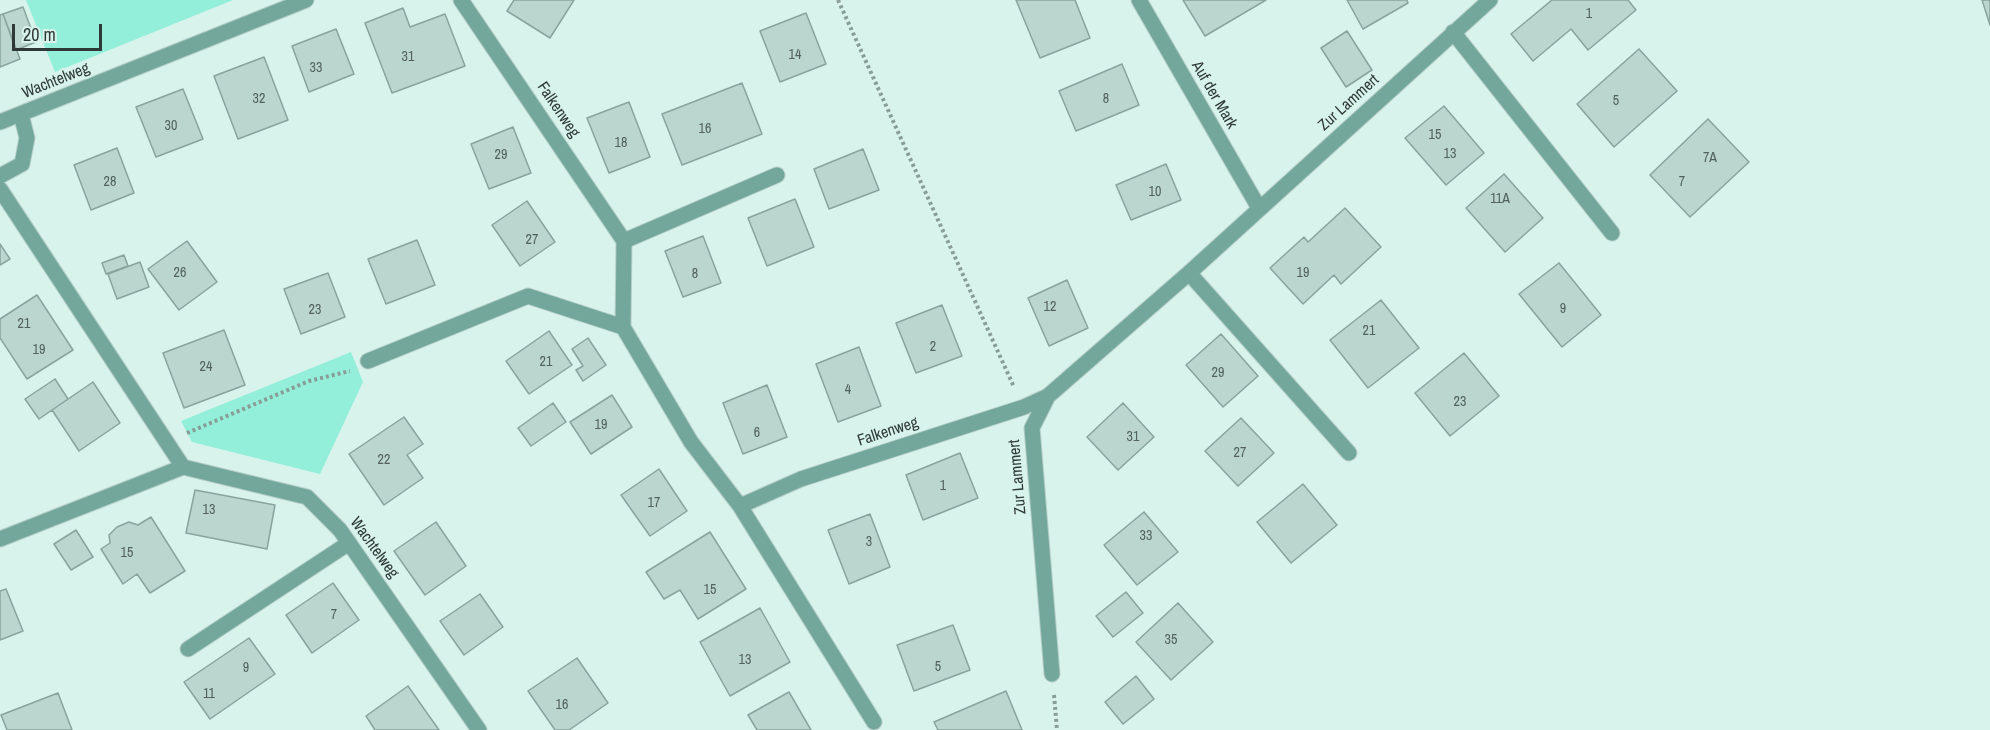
<!DOCTYPE html>
<style>
body{margin:0}
#map{position:relative;width:1990px;height:730px;overflow:hidden;background:#d7f3ec;font-family:"Archivo Narrow",sans-serif}
canvas{display:block}
.scale{position:absolute;left:12px;top:24px;width:90px;height:27px;box-sizing:border-box;border:3px solid #2f3a38;border-top:0;padding-left:8px;font-size:18px;line-height:21px;white-space:nowrap;color:#2f3a38;-webkit-text-stroke:4px #d7f3ec;paint-order:stroke}
</style>
<div id="map">
<canvas width="1990" height="730"></canvas>
<div class="scale">20 m</div>
</div>
<script>
const c = document.querySelector('canvas').getContext('2d');
c.lineJoin = 'round';
function fillPath(path, color) { c.fillStyle = color; c.fill(path, 'evenodd'); }
const shape = rows => new Path2D(rows.map(r => 'M' + r).join(''));
function stroke(path, color, width, dash) { c.strokeStyle = color; c.lineWidth = width; c.lineCap = dash ? 'butt' : 'round'; c.setLineDash(dash || []); c.stroke(path); }
function write(font, color, halo, rows, align = 'center') {
  c.font = font + ' "Archivo Narrow",sans-serif'; c.lineWidth = 4.5; c.setLineDash([]); c.textBaseline = 'middle'; c.strokeStyle = halo; c.fillStyle = color; for (const [text, x, y, turn = 0] of rows) {
    c.save(); c.translate(x, y); c.rotate((+turn || 0) * Math.PI / 180); c.textAlign = isNaN(turn) ? turn : align; if (halo) c.strokeText(text, 0, 0); c.fillText(text, 0, 0); c.restore();
  }
}
fillPath(shape([
 [26,0,233,0,55,72],
 [351,352,363,382,320,474,192,442,181,421]
]), '#93eeda');
const building = shape([
 [514,0,574,0,550,38,507,11,514,0],
 [1016,0,1075,0,1090,38,1040,58,1016,0],
 [1183,0,1266,0,1205,36,1183,0],
 [1347,0,1407,0,1408,3,1363,29,1347,0],
 [1552,0,1628,0,1636,10,1588,50,1571,29,1533,61,1511,34,1552,0],
 [1982,0,1990,0,1990,25,1982,0],
 [23,7,36,42,16,50,3,14,23,7],
 [403,8,410,27,445,14,465,66,392,93,365,23,403,8],
 [806,13,826,64,780,82,760,31,806,13],
 [3,14,20,59,0,67,0,15,3,14],
 [336,29,354,74,309,92,292,46,336,29],
 [1347,31,1372,70,1346,87,1321,48,1347,31],
 [1639,49,1677,91,1614,147,1577,104,1639,49],
 [264,57,288,120,238,139,214,76,264,57],
 [1122,64,1139,105,1076,131,1059,91,1122,64],
 [742,83,762,134,682,165,662,114,742,83],
 [183,89,203,139,156,157,136,107,183,89],
 [629,102,650,157,609,173,587,118,629,102],
 [1444,106,1484,153,1446,185,1405,138,1444,106],
 [1708,119,1749,162,1690,217,1650,175,1708,119],
 [513,127,531,173,489,189,471,144,513,127],
 [117,148,134,193,91,210,74,165,117,148],
 [863,149,879,190,829,209,814,169,863,149],
 [1166,164,1181,200,1131,220,1116,185,1166,164],
 [1504,174,1543,218,1505,252,1466,208,1504,174],
 [795,199,814,247,767,266,748,218,795,199],
 [527,201,555,242,520,266,492,225,527,201],
 [1345,208,1381,247,1341,284,1334,275,1303,304,1270,268,1304,237,1308,242,1345,208],
 [703,236,721,283,683,297,665,251,703,236],
 [417,240,435,285,386,304,368,259,417,240],
 [187,241,217,282,179,310,148,269,187,241],
 [0,244,10,259,0,265,0,244],
 [124,255,128,266,106,274,102,263,124,255],
 [140,262,149,287,117,299,108,274,140,262],
 [1559,263,1601,315,1562,347,1519,294,1559,263],
 [328,273,345,317,301,334,284,289,328,273],
 [1067,280,1088,328,1049,346,1028,298,1067,280],
 [37,295,73,350,27,379,0,338,0,319,37,295],
 [1381,300,1419,348,1368,388,1330,340,1381,300],
 [942,305,962,356,916,373,896,323,942,305],
 [224,330,245,385,184,408,163,353,224,330],
 [549,331,572,365,529,394,506,361,549,331],
 [1221,334,1258,376,1223,407,1186,365,1221,334],
 [588,338,606,365,583,381,576,370,583,366,572,349,588,338],
 [859,347,881,406,838,422,816,364,859,347],
 [1464,353,1499,396,1450,436,1415,393,1464,353],
 [55,379,68,399,39,419,25,399,55,379],
 [93,382,120,423,79,451,52,410,93,382],
 [767,385,787,437,743,454,723,403,767,385],
 [612,395,632,427,591,454,570,422,612,395],
 [553,403,566,422,531,446,518,428,553,403],
 [1123,403,1154,437,1118,470,1087,437,1123,403],
 [404,417,423,444,407,455,423,478,384,505,349,454,404,417],
 [1241,418,1274,453,1238,486,1205,451,1241,418],
 [960,453,978,498,923,520,906,475,960,453],
 [659,469,687,511,650,536,621,495,659,469],
 [1303,484,1337,525,1291,563,1257,522,1303,484],
 [195,490,275,505,267,549,186,533,195,490],
 [1144,512,1178,552,1137,585,1104,545,1144,512],
 [870,514,890,567,849,584,828,530,870,514],
 [151,517,185,571,150,593,137,574,123,584,101,549,110,543,109,535,117,527,129,522,138,525,151,517],
 [436,522,466,566,425,595,394,551,436,522],
 [76,530,93,557,71,570,54,544,76,530],
 [710,532,746,589,698,619,680,590,664,599,646,572,710,532],
 [333,583,359,620,312,653,286,615,333,583],
 [6,589,23,631,0,640,0,591,6,589],
 [1126,592,1143,613,1113,637,1096,616,1126,592],
 [480,594,503,627,464,655,440,621,480,594],
 [1178,603,1213,642,1171,680,1136,642,1178,603],
 [760,608,790,662,730,696,700,642,760,608],
 [953,625,970,670,914,691,897,645,953,625],
 [249,638,275,674,210,719,184,682,249,638],
 [577,658,608,703,569,730,555,730,528,691,577,658],
 [1136,676,1154,699,1123,724,1105,702,1136,676],
 [408,686,439,730,375,730,366,716,408,686],
 [1006,691,1022,730,938,730,934,722,1006,691],
 [789,692,811,730,757,730,748,715,789,692],
 [58,693,72,730,7,730,1,715,58,693]
]);
fillPath(building, '#bad6cf');
stroke(building, '#89a39d', 1.5);
const lane = shape([
 [0,176,22,164,27,138,21,114],
 [188,649,349,543]
]);
const street = shape([
 [461,0,624,241,623,327,691,442,740,506,801,479,1024,407,1048,396],
 [1139,0,1259,208],
 [1453,32,1612,233],
 [0,122,306,0],
 [0,189,183,467,307,497,340,530,479,730],
 [624,241,777,175],
 [1189,273,1349,453],
 [368,361,528,296,623,327],
 [740,506,874,722],
 [0,539,183,467],
 [1052,674,1032,428,1048,396,1189,273,1490,0]
]);
stroke(lane, '#b5cec8', 17);
stroke(street, '#b5cec8', 17);
stroke(shape([
 [838,0,1014,387],
 [187,433,309,381,350,371],
 [1054,695,1057,730]
]), '#899d98', 4, [3, 3]);
stroke(lane, '#74a79c', 15);
stroke(street, '#74a79c', 15);
write('14px', '#52615e', null, [
 ["1",1589,14],
 ["14",795,55],
 ["31",408,57],
 ["33",316,68],
 ["32",259,99],
 ["8",1106,99],
 ["5",1616,101],
 ["30",171,126],
 ["16",705,129],
 ["15",1435,135],
 ["18",621,143],
 ["13",1450,154],
 ["29",501,155],
 ["7A",1710,158],
 ["28",110,182],
 ["7",1682,182],
 ["10",1155,192],
 ["11A",1500,199],
 ["27",532,240],
 ["26",180,273],
 ["19",1303,273],
 ["8",695,274],
 ["12",1050,307],
 ["9",1563,309],
 ["23",315,310],
 ["21",24,324],
 ["21",1369,331],
 ["2",933,347],
 ["19",39,350],
 ["21",546,362],
 ["24",206,367],
 ["29",1218,373],
 ["4",848,390],
 ["23",1460,402],
 ["19",601,425],
 ["6",757,433],
 ["31",1133,437],
 ["27",1240,453],
 ["22",384,460],
 ["1",943,486],
 ["17",654,503],
 ["13",209,510],
 ["33",1146,536],
 ["3",869,542],
 ["15",127,553],
 ["15",710,590],
 ["7",334,615],
 ["35",1171,640],
 ["13",745,660],
 ["5",938,667],
 ["9",246,668],
 ["11",209,694],
 ["16",562,705]
]);
write('16px', '#2f3a38', '#d7f3ec', [
 ["Wachtelweg",56,81,-22],
 ["Auf der Mark",1214,95,60],
 ["Zur Lammert",1349,103,-42],
 ["Falkenweg",558,110,56],
 ["Falkenweg",888,432,-18],
 ["Zur Lammert",1018,477,-95],
 ["Wachtelweg",374,548,54]
]);
</script>
